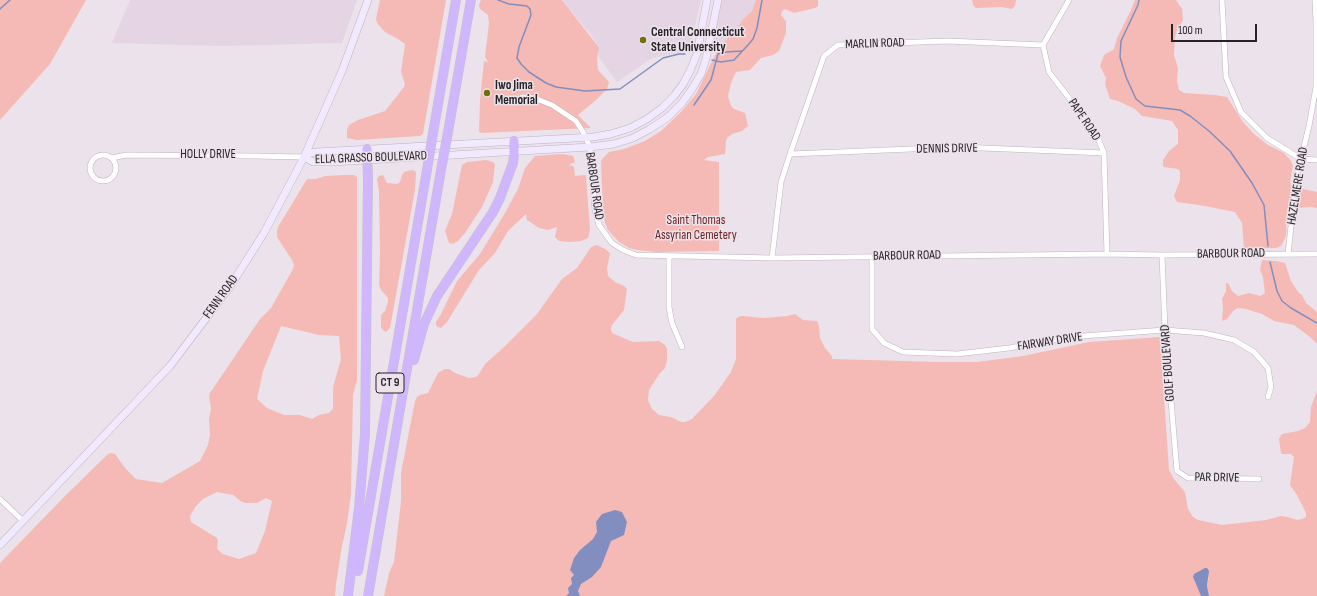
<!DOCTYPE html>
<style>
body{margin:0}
#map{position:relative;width:1317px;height:596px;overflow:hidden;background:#ece2eb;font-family:"Sofia Sans Condensed",sans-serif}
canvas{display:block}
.scale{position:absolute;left:1171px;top:24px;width:86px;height:18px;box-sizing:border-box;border:2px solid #262326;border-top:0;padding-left:5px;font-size:12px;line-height:14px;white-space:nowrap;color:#262326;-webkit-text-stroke:3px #ece2eb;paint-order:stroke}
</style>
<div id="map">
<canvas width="1317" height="596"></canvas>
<div class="scale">100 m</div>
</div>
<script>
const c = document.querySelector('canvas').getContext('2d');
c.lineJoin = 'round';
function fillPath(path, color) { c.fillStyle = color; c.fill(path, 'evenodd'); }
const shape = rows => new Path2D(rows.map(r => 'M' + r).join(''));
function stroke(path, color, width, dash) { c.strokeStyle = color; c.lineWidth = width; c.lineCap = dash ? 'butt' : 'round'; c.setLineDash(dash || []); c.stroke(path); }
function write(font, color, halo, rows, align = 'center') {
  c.font = font + ' "Sofia Sans Condensed",sans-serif'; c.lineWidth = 3; c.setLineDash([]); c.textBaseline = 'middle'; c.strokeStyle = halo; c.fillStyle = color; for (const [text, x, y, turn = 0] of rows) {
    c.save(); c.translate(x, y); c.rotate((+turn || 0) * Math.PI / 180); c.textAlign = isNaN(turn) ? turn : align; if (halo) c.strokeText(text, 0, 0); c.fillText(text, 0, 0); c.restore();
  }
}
fillPath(shape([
 [130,0,357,0,342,43,223,46,112,43],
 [562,0,701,0,689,51,652,58,617,82,598,56,599,48,592,36],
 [721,0,756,0,752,11,743,19,737,29,719,47,713,47]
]), '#e5d5e4');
fillPath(shape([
 [0,0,86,0,50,64,0,120],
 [380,0,446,0,423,134,420,136,357,140,347,138,347,130,349,125,358,120,385,111,404,87,405,84,401,72,405,44,398,39,385,32,377,23,376,19],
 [481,0,562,0,597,45,599,48,597,59,598,70,609,82,607,89,596,100,578,115,591,128,481,133,479,131,480,101,484,61,488,62,485,57,489,23,488,15,480,9,479,5],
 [756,0,818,0,818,6,815,8,794,13,785,9,782,11,781,15,786,21,786,33,779,51,773,55,761,58,750,70,736,72,731,83,728,96,731,106,734,109,745,113,748,126,742,131,732,134,727,138,726,141,725,154,708,157,704,160,719,162,719,251,657,252,637,250,629,248,619,242,608,230,605,223,603,211,601,161,603,158,609,152,624,149,645,141,661,131,681,112,696,94,719,47,737,29,743,19,752,11],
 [972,0,1016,0,1015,6,1012,9,1002,7,976,8,973,5],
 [1135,0,1176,0,1182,9,1183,20,1177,30,1175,38,1174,55,1178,68,1177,81,1179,90,1184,93,1215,95,1227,97,1243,122,1254,134,1268,145,1284,153,1291,161,1293,166,1290,181,1291,185,1294,187,1317,192,1317,208,1310,207,1287,209,1286,236,1281,246,1276,248,1244,248,1242,223,1235,212,1199,205,1177,202,1174,196,1180,180,1180,172,1178,169,1164,167,1163,166,1163,160,1169,151,1178,144,1178,130,1172,121,1142,116,1135,109,1118,101,1110,99,1105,84,1106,78,1100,66,1104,55,1111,51,1114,49,1117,38,1131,10],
 [562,154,573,156,575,161,574,163,569,164,574,167,575,176,585,175,586,176,590,229,588,238,581,241,569,242,559,241,555,237,557,227,548,230,539,228,527,220,526,214,508,231,495,253,479,270,447,322,441,328,438,327,436,325,436,322,440,316,457,281,480,254,505,213,518,189,525,168,535,156],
 [486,160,493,162,495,165,493,182,482,207,465,233,458,241,453,244,449,243,445,231,452,214,462,165,467,162],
 [412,170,415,171,416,173,415,190,390,328,386,332,383,330,381,327,381,315,385,311,388,302,388,298,381,290,379,285,380,254,379,191,377,179,379,176,383,175,387,183,397,184,400,182,402,175,404,172],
 [344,175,354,175,357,177,357,380,353,395,351,494,347,524,342,546,336,584,335,596,0,596,0,563,65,496,108,454,111,453,115,454,125,468,136,479,162,483,200,461,208,445,210,435,209,419,211,409,209,396,210,393,260,319,271,308,293,269,294,265,292,260,277,237,277,231,278,227,307,179,316,179,325,176],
 [281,326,319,335,339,336,341,359,333,387,333,409,329,413,319,415,312,419,300,415,284,415,267,408,257,399,263,371],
 [217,492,233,495,242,502,246,503,257,503,266,498,272,501,265,531,256,553,239,559,223,554,217,549,218,541,217,538,191,522,190,516,196,506,203,499],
 [597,245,605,249,610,253,607,268,608,276,615,282,624,286,627,289,624,310,612,325,611,329,612,333,633,342,659,341,665,345,667,349,667,360,665,368,660,373,649,390,648,400,652,409,659,415,671,417,681,422,685,422,692,419,714,396,731,372,736,359,736,319,738,317,742,316,764,318,787,316,795,314,803,320,817,321,819,326,820,338,825,348,832,356,832,359,938,362,977,362,1023,356,1089,342,1160,337,1169,470,1174,479,1185,492,1188,509,1193,517,1198,520,1222,525,1266,520,1281,516,1288,517,1297,520,1302,519,1306,517,1306,513,1297,495,1290,485,1294,457,1291,454,1283,454,1281,453,1279,439,1282,434,1298,431,1305,428,1310,422,1311,407,1317,391,1317,596,1209,596,1207,586,1209,577,1193,575,1201,596,384,596,389,573,394,562,401,501,401,473,415,401,417,397,420,395,428,393,438,373,445,369,449,369,455,373,469,378,476,377,479,374,485,364,503,348,537,314,562,279,577,268,591,247],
 [1262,260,1276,261,1285,263,1291,281,1298,292,1302,295,1306,303,1317,312,1317,344,1310,337,1294,325,1274,321,1262,314,1246,309,1238,308,1233,311,1227,319,1223,321,1222,319,1223,309,1222,299,1226,291,1226,283,1228,283,1232,291,1238,296,1249,293,1260,296,1265,293,1263,277,1260,270]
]), '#f5bab5');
fillPath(shape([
 [615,510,622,512,627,522,624,535,611,541,601,567,592,577,581,584,578,591,580,596,566,596,569,593,568,588,572,584,571,578,574,575,570,570,574,558,580,550,593,539,597,532,596,522,602,514],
 [1205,568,1207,568,1209,571,1207,586,1209,596,1201,596,1193,577,1194,574]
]), '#828ec0');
stroke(shape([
 [498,0,509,4,527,6,530,9,531,15,519,47,517,58,521,64,529,72,546,83,556,87,585,91,620,89,663,58,679,54,685,54],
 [1139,0,1138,5,1121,41,1120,57,1126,77,1136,99,1145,106,1180,110,1190,116,1209,131,1230,151,1252,183,1264,205,1268,246],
 [0,9,10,0],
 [712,60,721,62,734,60,748,45,753,39,757,28,762,0],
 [694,105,711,80,718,54,726,52,742,51],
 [1270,262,1277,291,1282,301,1291,308,1317,323]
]), '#828ec0', 1.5);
const street = shape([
 [1069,0,1043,45,1049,72,1096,133,1104,153,1107,254],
 [1222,0,1226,77,1241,112,1267,138,1301,159,1317,160],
 [522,97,534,98,552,105,576,121,583,132,590,147,595,210,599,225,612,243,623,250,636,255,772,258,1107,254,1162,255,1317,254],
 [790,154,959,147,1104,153],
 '90 168a13 13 0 1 1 26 0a13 13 0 1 1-26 0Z',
 [112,158,126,155,254,156,304,157],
 [1288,254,1296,180,1309,126,1316,87,1316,22,1315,0],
 [1162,255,1165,330,1177,471,1188,478,1259,479],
 [669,257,669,307,672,323,682,347],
 [872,257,872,329,884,343,903,352,957,354,1009,348,1069,337,1165,330,1204,333,1234,340,1254,352,1268,368,1271,387,1268,397],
 [772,258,781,182,790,154,824,56,838,45,947,41,1043,45],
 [0,499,23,521]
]);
const secondary = shape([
 [304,157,313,162,332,162,590,147,614,144,633,138,650,129,668,117,682,103,692,89,701,74,706,59,718,0],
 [304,157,310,153,316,152,593,137,611,134,630,128,647,119,662,108,674,96,683,84,690,71,697,54,707,0],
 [0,545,170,366,229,288,264,233,304,157,342,71,368,0]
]);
const highway = shape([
 [448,132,471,0],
 [433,133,456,0],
 [414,360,424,324,437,296,493,212,500,198,513,163,514,155,514,141],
 [358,571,427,170],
 [348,596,359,508,365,434,368,178,367,149],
 [368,596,441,170]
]);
stroke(street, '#beb4bd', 6);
stroke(secondary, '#beb4bd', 8);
stroke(highway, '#c7c6c7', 10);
stroke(street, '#fff', 5);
stroke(secondary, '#f1e9fe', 7);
stroke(highway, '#d0b6fc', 9);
const highwayBridge = shape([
 [427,170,433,133],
 [441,170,448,132]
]);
stroke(highwayBridge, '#c7c6c7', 10, []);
stroke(highwayBridge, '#d0b6fc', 9);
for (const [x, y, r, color] of [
 [643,40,4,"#746e0d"],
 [487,93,4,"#746e0d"]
]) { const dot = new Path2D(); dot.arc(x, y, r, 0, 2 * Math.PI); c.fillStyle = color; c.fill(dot); stroke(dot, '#ece2eb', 1.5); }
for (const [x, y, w] of [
 [390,383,28]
]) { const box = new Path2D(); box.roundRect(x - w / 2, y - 10, w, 20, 3); c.fillStyle = '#ece2eb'; c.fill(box); stroke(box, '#262326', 1); }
write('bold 12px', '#262326', null, [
 ["CT 9",390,383]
]);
write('bold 13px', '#262326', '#ece2eb', [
 ["Central Connecticut",651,33],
 ["State University",651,48],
 ["Iwo Jima",495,86],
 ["Memorial",495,101]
], 'left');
write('13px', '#262326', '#ece2eb', [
 ["MARLIN ROAD",875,44,-2],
 ["PAPE ROAD",1084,120,56],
 ["DENNIS DRIVE",947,149,-1],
 ["HOLLY DRIVE",208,155],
 ["ELLA GRASSO BOULEVARD",371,158,-2],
 ["BARBOUR ROAD",594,186,82],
 ["HAZELMERE ROAD",1298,186,-81],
 ["BARBOUR ROAD",1231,254,-1],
 ["BARBOUR ROAD",907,256,-1],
 ["FENN ROAD",221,297,-54],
 ["FAIRWAY DRIVE",1050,342,-9],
 ["GOLF BOULEVARD",1168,363,-94],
 ["PAR DRIVE",1217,478,1]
]);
write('13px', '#6e2324', '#ece2eb', [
 ["Saint Thomas",696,221],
 ["Assyrian Cemetery",696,236]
]);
</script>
